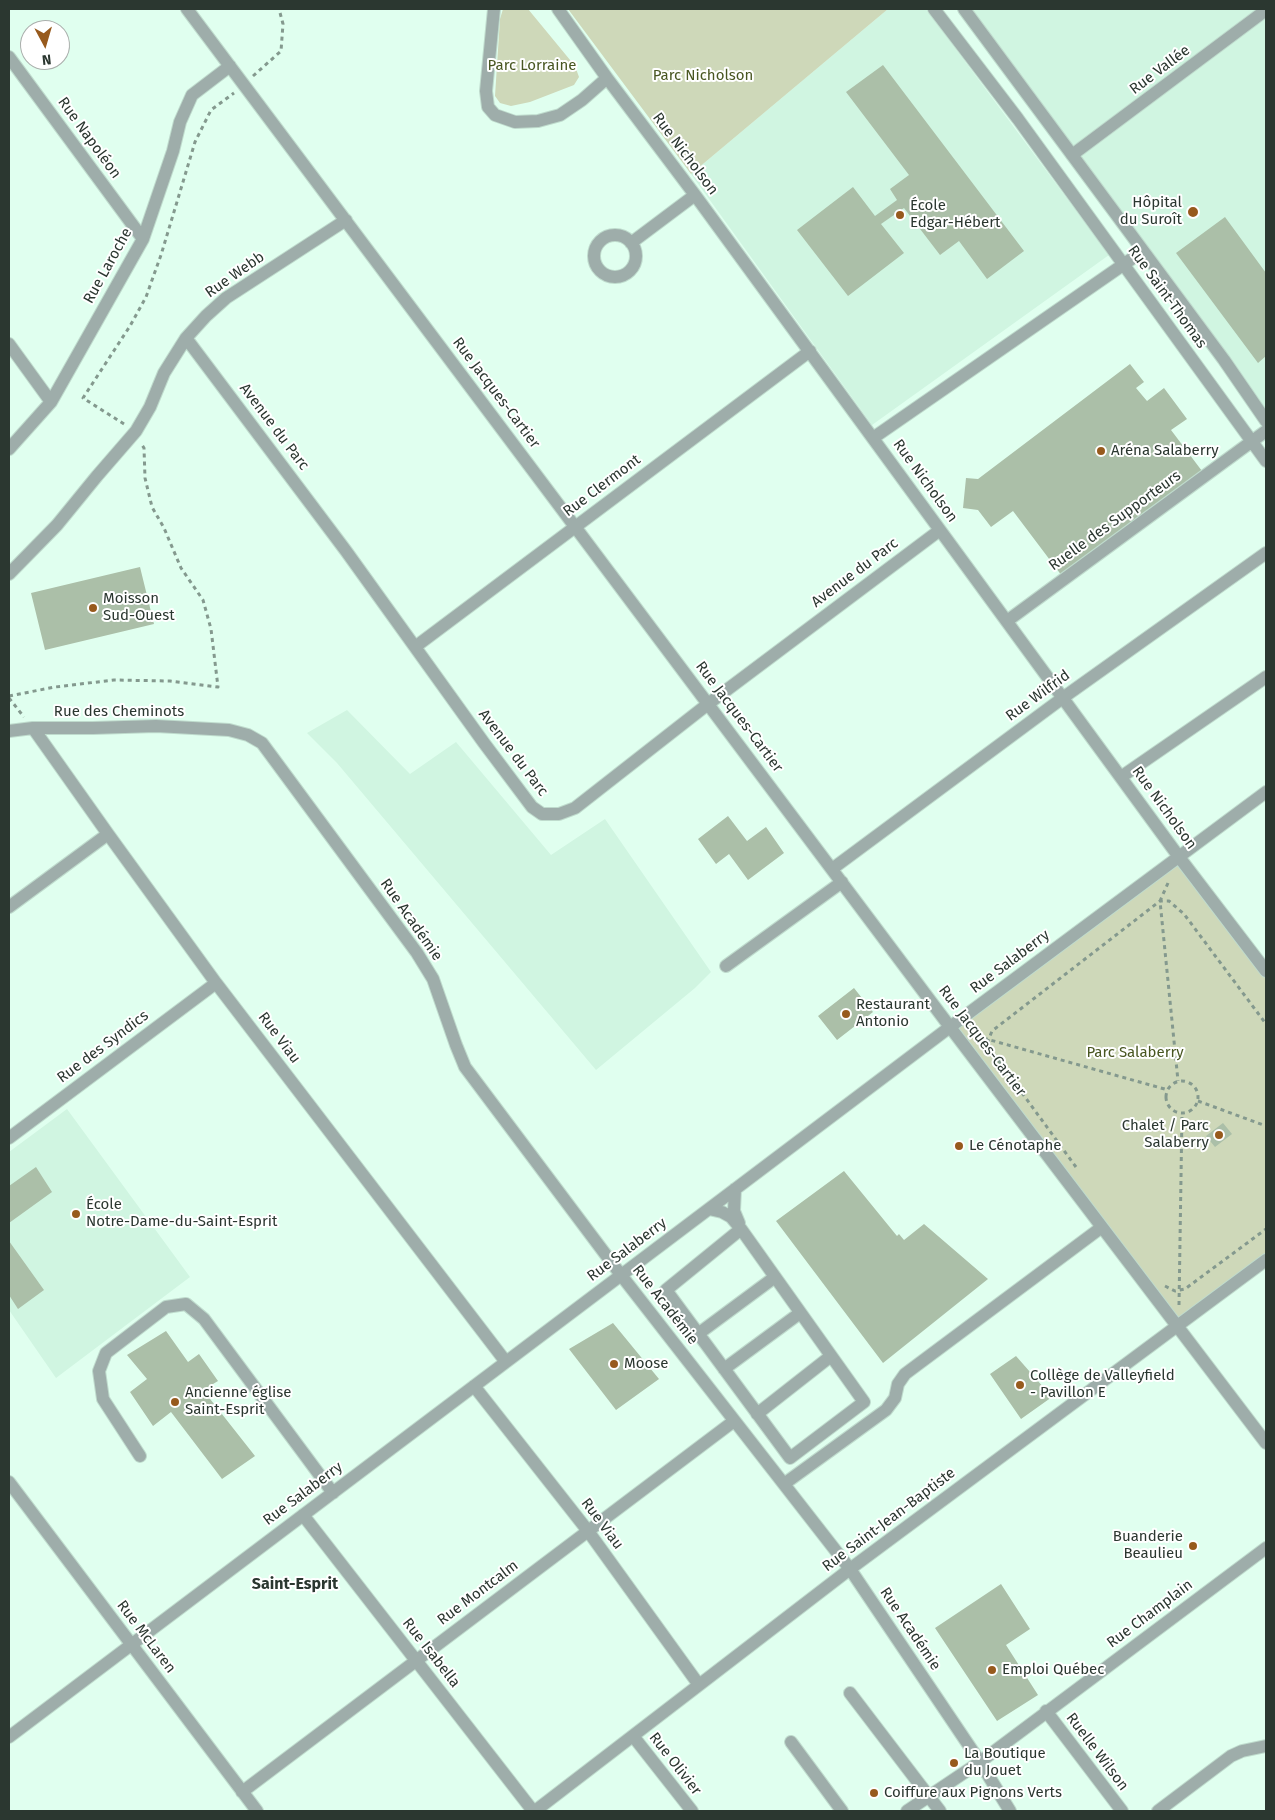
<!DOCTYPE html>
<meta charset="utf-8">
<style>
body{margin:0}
#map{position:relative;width:1275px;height:1820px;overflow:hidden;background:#e0ffef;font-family:"Fira Sans",sans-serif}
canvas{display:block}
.frame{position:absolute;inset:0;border:10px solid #2b3730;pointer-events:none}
.north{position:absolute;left:20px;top:20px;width:50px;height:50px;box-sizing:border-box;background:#fff;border:1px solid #aaafac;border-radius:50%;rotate:174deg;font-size:14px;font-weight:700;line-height:20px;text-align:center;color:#2b3730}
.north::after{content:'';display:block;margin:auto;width:18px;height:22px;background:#975a1d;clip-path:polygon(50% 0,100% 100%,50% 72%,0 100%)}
</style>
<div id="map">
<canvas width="1275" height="1820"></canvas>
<div class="frame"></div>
<div class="north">N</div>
</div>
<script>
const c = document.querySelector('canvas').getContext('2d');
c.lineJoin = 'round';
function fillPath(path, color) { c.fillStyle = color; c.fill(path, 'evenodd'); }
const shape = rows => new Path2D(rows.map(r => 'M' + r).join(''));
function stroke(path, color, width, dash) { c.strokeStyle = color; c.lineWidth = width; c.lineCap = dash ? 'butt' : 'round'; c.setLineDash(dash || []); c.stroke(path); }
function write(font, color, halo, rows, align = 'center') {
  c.font = font + ' "Fira Sans",sans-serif'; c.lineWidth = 4; c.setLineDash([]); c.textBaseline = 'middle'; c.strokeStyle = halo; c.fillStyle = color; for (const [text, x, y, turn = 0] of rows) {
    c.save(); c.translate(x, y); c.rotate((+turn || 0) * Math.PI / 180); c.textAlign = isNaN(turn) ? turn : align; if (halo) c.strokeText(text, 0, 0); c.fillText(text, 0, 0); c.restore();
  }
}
fillPath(shape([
 [888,9,926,9,1109,255,872,425,691,174],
 [972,9,1266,9,1266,416],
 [347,710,410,774,456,742,551,855,605,819,711,972,695,988,596,1070,337,763,307,733],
 [67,1109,190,1277,56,1378,9,1310,9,1152]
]), '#d0f5e1');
fillPath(shape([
 [503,9,528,9,575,66,579,77,574,85,530,102,511,106,500,103,495,96,500,19],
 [568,9,888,9,691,174],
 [1179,857,1266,971,1266,1260,1177,1326,950,1027]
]), '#ced8b9');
fillPath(shape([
 [883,65,1024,251,987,279,959,241,940,255,904,208,881,224,904,253,848,296,797,230,853,187,875,216,897,200,890,189,909,175,846,92],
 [1225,217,1266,273,1266,356,1258,363,1176,253],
 [1130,364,1144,382,1136,388,1147,401,1164,388,1187,419,1171,430,1202,471,1062,576,1013,511,991,527,978,510,963,508,966,478,978,479],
 [140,567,154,624,45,650,31,593],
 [728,816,747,841,766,827,784,853,748,880,729,854,716,864,698,839],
 [854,988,873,1012,837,1040,818,1016],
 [1223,1123,1232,1134,1215,1147,1206,1136],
 [36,1167,52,1192,9,1223,9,1186],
 [844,1171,897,1236,899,1234,904,1240,924,1224,988,1279,883,1363,776,1221],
 [9,1241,44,1290,18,1309,9,1295],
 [613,1323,659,1379,616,1410,569,1349],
 [166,1331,188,1362,199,1354,218,1381,203,1390,255,1456,222,1479,171,1412,153,1426,130,1392,147,1379,127,1355],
 [1016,1356,1052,1397,1021,1419,990,1374],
 [1001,1584,1030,1629,1006,1645,1038,1695,997,1721,935,1628]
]), '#abbfa8');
const minor = shape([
 [187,9,950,1027,1266,1443],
 [494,9,486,91,488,107,495,115,515,122,538,121,560,115,582,100,607,78],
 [558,9,607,78,695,195,1179,857,1266,971],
 [934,9,1018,119,1266,461],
 [964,9,1224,360,1266,421],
 [9,57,143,239],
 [1072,155,1266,10],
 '594 256a21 21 0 1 1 42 0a21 21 0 1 1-42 0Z',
 [631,243,695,195],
 [186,338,346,551,484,743,532,807,542,814,559,814,575,808,708,704,940,530],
 [9,344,51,402],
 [873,438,1143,251],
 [9,449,51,402,143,239,173,151,180,122,192,95,230,66],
 [9,574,57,525,97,476,136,431,150,407,164,373,186,338,206,316,226,298,346,220],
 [1007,621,1266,431],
 [415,647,810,351],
 [33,728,108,834,216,983,506,1362],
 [9,731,33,728,93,728,156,726,229,730,248,735,262,743,417,953,433,979,456,1045,465,1067,621,1275,850,1569,980,1762,1010,1811],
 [1121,777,1266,677],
 [832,869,1064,697,1266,553],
 [9,907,108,834],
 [726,966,842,882],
 [9,1138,216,983],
 [735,1189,734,1211,739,1223],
 [709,1209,722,1212,731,1217,741,1229,864,1402,790,1458,666,1290,741,1229],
 [698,1334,775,1277],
 [724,1369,800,1313],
 [474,1386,588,1531,699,1685],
 [757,1414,831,1356],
 [140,1456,103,1399,99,1371,106,1353,166,1307,186,1304,204,1319,333,1493],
 [9,1482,257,1811],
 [784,1484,886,1410,895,1398,898,1384,905,1374,1102,1227],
 [303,1515,533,1811],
 [850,1693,940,1811],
 [1046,1711,1122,1811],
 [633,1736,692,1811],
 [9,1737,950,1027,1266,792],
 [791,1742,842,1811],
 [242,1792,734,1421],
 [535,1811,850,1569,1266,1260],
 [907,1811,980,1762,1266,1548],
 [1158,1811,1231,1756,1242,1751,1266,1746]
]);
stroke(minor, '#bfdbcd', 14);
stroke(shape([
 [253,76,281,51,283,24,279,9],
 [124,424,83,398,130,326,146,297,161,255,195,142,211,110,234,93],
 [9,696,55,687,114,680,170,681,218,687,211,629,203,600,181,568,164,528,152,507,145,478,144,448,142,445],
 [9,698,24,717],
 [1168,883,1160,901,1178,1081],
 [976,1036,1168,1090],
 '1166 1097a16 16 0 1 1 32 0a16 16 0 1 1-32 0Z',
 [1198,1101,1266,1126],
 [1076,1167,993,1053,988,1041,992,1031,1160,901,1169,901,1184,914,1266,1024],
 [1165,1286,1175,1291,1185,1289,1266,1229],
 [1179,1305,1182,1113]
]), '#84998e', 3, [4, 4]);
stroke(minor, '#9eadaa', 12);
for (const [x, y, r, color] of [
 [1193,212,6,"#975a1d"],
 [900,215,5,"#975a1d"],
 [1101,451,5,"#975a1d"],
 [93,608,5,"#975a1d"],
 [846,1014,5,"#975a1d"],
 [1219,1135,5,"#975a1d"],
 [959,1146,5,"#975a1d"],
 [76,1214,5,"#975a1d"],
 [614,1364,5,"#975a1d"],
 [1020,1385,5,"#975a1d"],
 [175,1402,5,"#975a1d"],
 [1193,1546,5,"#975a1d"],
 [992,1670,5,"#975a1d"],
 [954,1763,5,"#975a1d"],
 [874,1793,5,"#975a1d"]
]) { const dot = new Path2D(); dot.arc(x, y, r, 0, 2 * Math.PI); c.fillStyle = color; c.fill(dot); stroke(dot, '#fff', 2); }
write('15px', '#485621', '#fff', [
 ["Parc Lorraine",532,66],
 ["Parc Nicholson",703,76],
 ["Parc Salaberry",1135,1053]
]);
write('15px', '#2b3730', '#fff', [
 ["Rue Vallée",1160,70,-37],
 ["Rue Napoléon",89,138,54],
 ["Rue Nicholson",685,154,53],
 ["Rue Laroche",108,266,-61],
 ["Rue Webb",235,275,-35],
 ["Rue Saint-Thomas",1167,297,54],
 ["Rue Jacques-Cartier",496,393,53],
 ["Avenue du Parc",274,427,53],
 ["Rue Nicholson",925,481,54],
 ["Rue Clermont",602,486,-37],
 ["Ruelle des Supporteurs",1115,521,-36],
 ["Avenue du Parc",855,573,-37],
 ["Rue Wilfrid",1038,696,-36],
 ["Rue des Cheminots",119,712],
 ["Rue Jacques-Cartier",739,717,53],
 ["Avenue du Parc",513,753,53],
 ["Rue Nicholson",1164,808,54],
 ["Rue Académie",411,920,55],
 ["Rue Salaberry",1010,962,-37],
 ["Rue Viau",279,1038,53],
 ["Rue Jacques-Cartier",982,1041,53],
 ["Rue des Syndics",103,1047,-37],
 ["Rue Salaberry",627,1250,-37],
 ["Rue Académie",665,1305,52],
 ["Rue Salaberry",303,1494,-37],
 ["Rue Saint-Jean-Baptiste",889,1520,-37],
 ["Rue Viau",602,1524,53],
 ["Rue Montcalm",478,1593,-37],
 ["Rue Champlain",1150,1614,-37],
 ["Rue Académie",910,1629,56],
 ["Rue McLaren",146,1637,53],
 ["Rue Isabella",431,1653,52],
 ["Ruelle Wilson",1097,1752,53],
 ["Rue Olivier",675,1764,52]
]);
write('15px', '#2b3730', '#fff', [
 ["Hôpital",1182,203,"right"],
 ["du Suroît",1182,220,"right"],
 ["École",910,206],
 ["Edgar-Hébert",910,223],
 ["Aréna Salaberry",1111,451],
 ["Moisson",103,599],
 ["Sud-Ouest",103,616],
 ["Restaurant",856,1005],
 ["Antonio",856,1022],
 ["Chalet / Parc",1209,1126,"right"],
 ["Salaberry",1209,1143,"right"],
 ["Le Cénotaphe",969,1146],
 ["École",86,1205],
 ["Notre-Dame-du-Saint-Esprit",86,1222],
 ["Moose",624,1364],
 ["Collège de Valleyfield",1030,1376],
 ["- Pavillon E",1030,1393],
 ["Ancienne église",185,1393],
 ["Saint-Esprit",185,1410],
 ["Buanderie",1183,1537,"right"],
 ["Beaulieu",1183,1554,"right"],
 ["Emploi Québec",1002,1670],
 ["La Boutique",964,1754],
 ["du Jouet",964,1771],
 ["Coiffure aux Pignons Verts",884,1793]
], 'left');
write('bold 16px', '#2b3730', '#fff', [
 ["Saint-Esprit",295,1585]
]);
</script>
